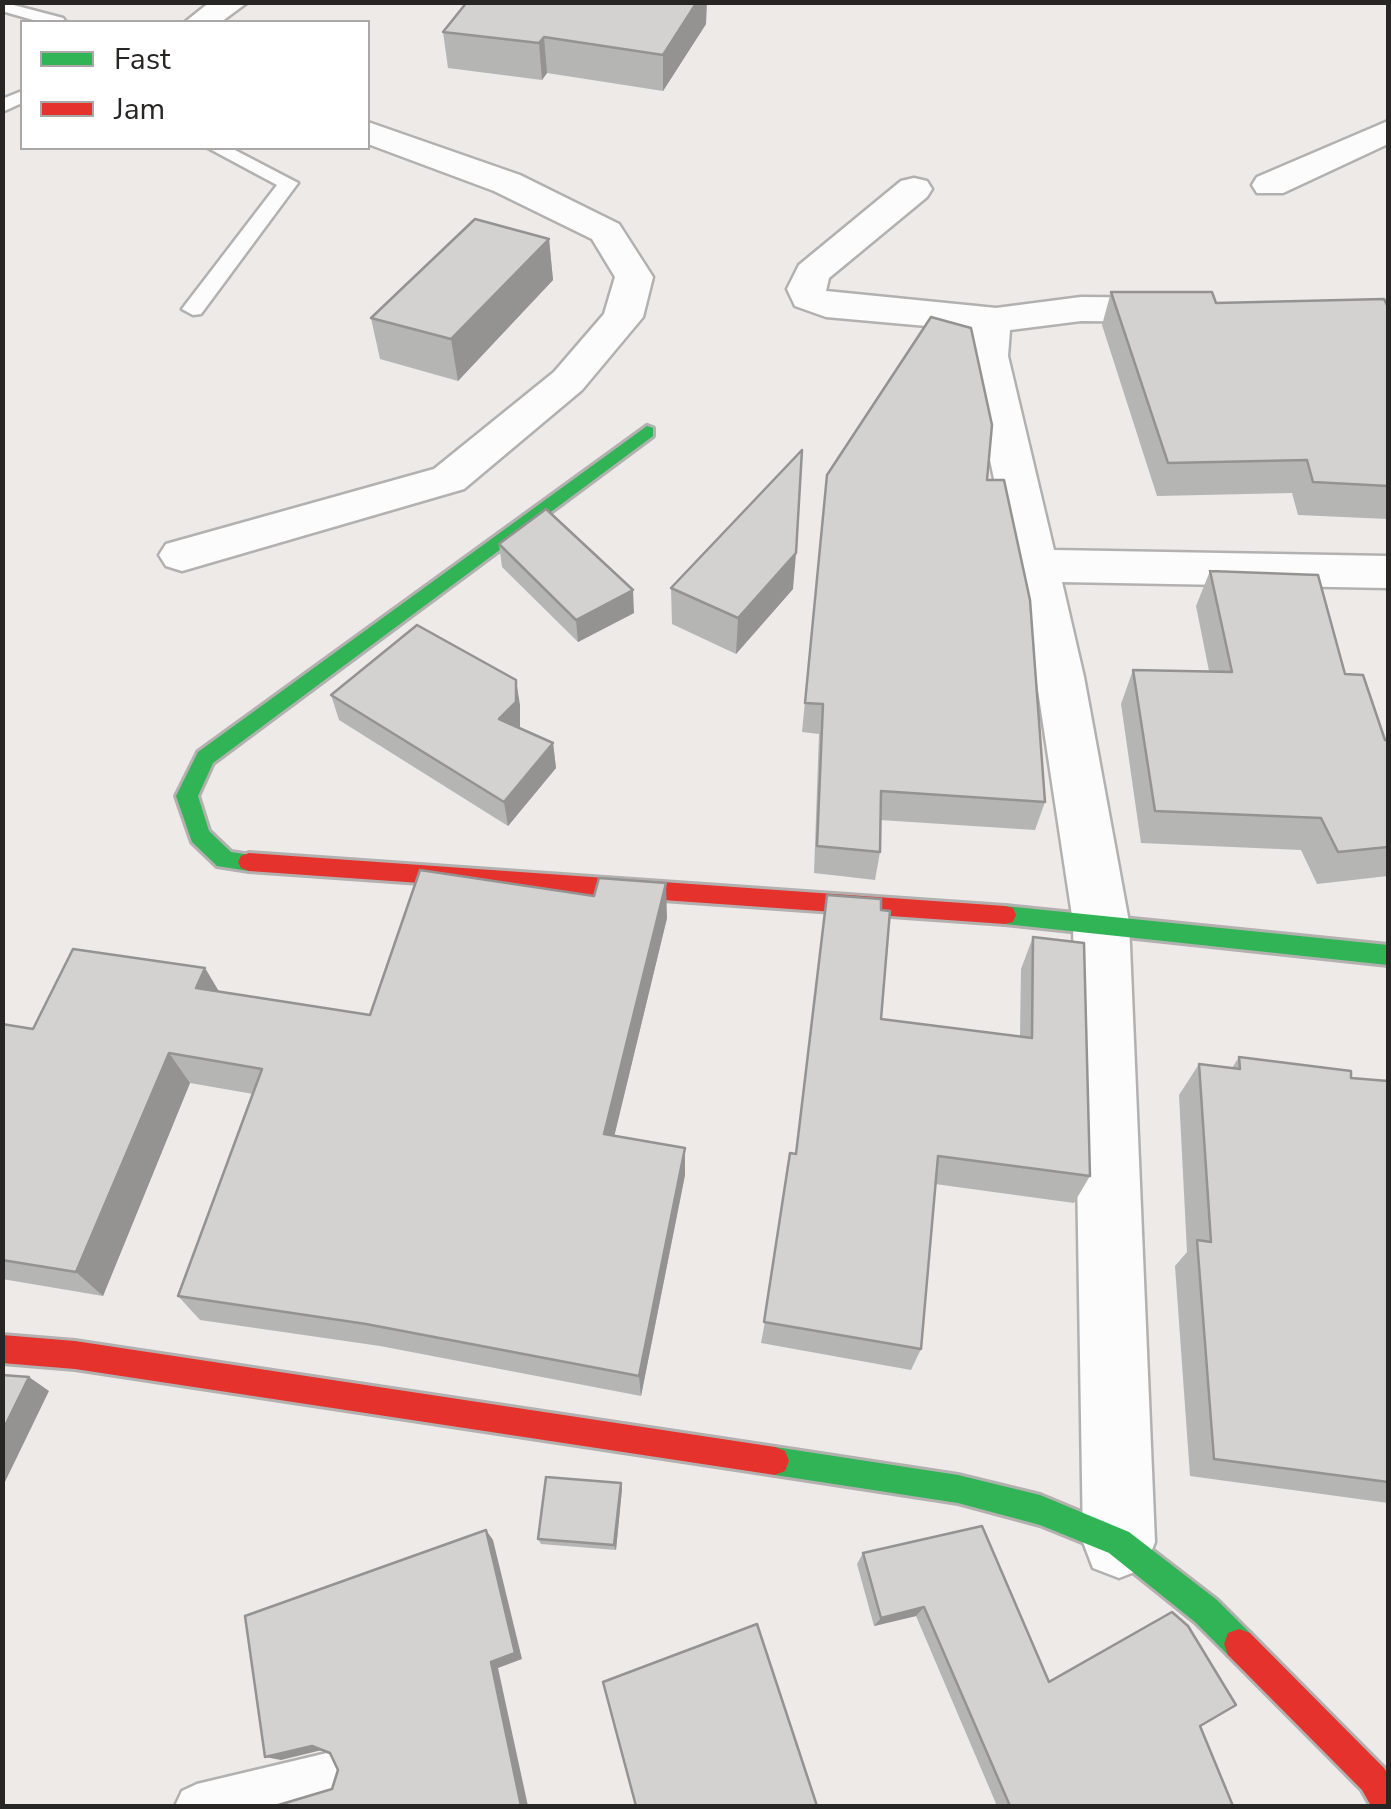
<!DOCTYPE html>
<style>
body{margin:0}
#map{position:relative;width:1391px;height:1809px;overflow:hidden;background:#edeae8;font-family:"Nunito Sans",sans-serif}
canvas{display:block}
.frame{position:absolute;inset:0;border:5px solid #282624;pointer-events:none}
.legend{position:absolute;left:20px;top:20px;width:350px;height:130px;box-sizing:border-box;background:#fff;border:2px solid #a9a8a7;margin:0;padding:12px 18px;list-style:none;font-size:30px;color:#282624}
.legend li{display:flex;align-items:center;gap:20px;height:50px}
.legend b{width:50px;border:2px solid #a9a8a7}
</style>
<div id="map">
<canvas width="1391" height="1809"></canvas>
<div class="frame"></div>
<ul class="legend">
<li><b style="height:12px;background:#30b455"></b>Fast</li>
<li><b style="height:12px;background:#e5322d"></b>Jam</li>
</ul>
</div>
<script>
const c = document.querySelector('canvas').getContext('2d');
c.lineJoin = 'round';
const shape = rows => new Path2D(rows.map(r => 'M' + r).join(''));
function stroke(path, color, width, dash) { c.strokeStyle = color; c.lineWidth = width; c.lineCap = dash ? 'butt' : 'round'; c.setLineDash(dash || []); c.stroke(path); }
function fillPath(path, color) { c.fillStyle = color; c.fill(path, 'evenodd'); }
const lane = shape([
 [2,2,63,18,66,22,40,22,2,11,2,2],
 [22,91,22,103,2,112,2,99,22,91],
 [208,148,231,148,298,183,201,314,193,315,182,309,277,185,208,148],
 [327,1753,342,1759,348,1774,342,1789,327,1795,282,1806,175,1806,182,1791,197,1784,327,1753]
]);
const street = shape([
 [210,2,248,2,221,22,185,22,210,2],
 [1388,121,1388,144,1283,193,1257,193,1252,185,1257,177,1388,121],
 [368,122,520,175,619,224,653,277,643,317,582,390,464,489,182,571,166,566,159,555,166,544,434,469,554,372,604,314,615,277,592,239,494,191,368,144,368,122],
 [914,178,927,181,932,189,927,197,829,278,826,291,996,308,1081,297,1181,298,1195,302,1200,310,1195,318,1181,322,1081,321,1010,330,1008,356,1054,550,1388,556,1388,588,1062,582,1084,677,1129,922,1155,1542,1145,1568,1119,1578,1093,1568,1083,1542,1073,922,1036,677,968,356,971,330,826,317,795,306,787,289,799,265,901,181,914,178]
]);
const fast = shape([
 [647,426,653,428,653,436,213,763,198,796,209,831,231,852,257,856,260,862,257,868,249,871,217,866,192,842,176,796,198,752,647,426],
 [1005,906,1388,945,1388,965,1005,924,997,922,994,915,997,908,1005,906],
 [775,1447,958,1475,1040,1495,1129,1532,1217,1600,1250,1633,1254,1644,1250,1655,1239,1659,1228,1655,1195,1622,1109,1553,1040,1525,958,1503,775,1475,765,1471,761,1461,765,1451,775,1447]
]);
const jam = shape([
 [249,853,1005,906,1013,908,1016,915,1013,922,1005,924,249,871,241,868,238,862,241,856,249,853],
 [2,1335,75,1341,775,1447,785,1451,789,1461,785,1471,775,1475,75,1369,2,1363,2,1335],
 [1239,1629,1250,1633,1384,1768,1388,1774,1388,1806,1371,1806,1362,1790,1228,1655,1224,1644,1228,1633,1239,1629]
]);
stroke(lane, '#b3b1b0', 5);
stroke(street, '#b3b1b0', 5);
stroke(fast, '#b3b1b0', 6);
stroke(jam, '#b3b1b0', 6);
fillPath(lane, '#fcfcfc');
fillPath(street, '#fcfcfc');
fillPath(fast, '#30b455');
fillPath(jam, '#e5322d');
fillPath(shape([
 [706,24,663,91,547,73,542,80,448,68,443,32],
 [549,239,553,280,458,381,380,359,371,318],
 [1111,292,1216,303,1388,307,1388,519,1298,515,1292,493,1157,496,1102,325],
 [827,475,987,480,1045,802,1035,830,880,820,880,852,875,880,814,873,819,734,802,732],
 [499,544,634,613,578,642,502,567],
 [1210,571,1345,674,1385,740,1388,739,1388,876,1317,884,1301,850,1141,843,1121,704,1133,670,1209,671,1196,606],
 [671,588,793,589,736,654,672,624],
 [331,695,520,705,520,727,519,728,553,743,556,768,508,826,339,720],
 [827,895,881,1019,1020,1036,1021,969,1033,937,1090,1176,1074,1203,935,1184,921,1349,911,1370,761,1343,796,1154],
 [667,918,614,1136,685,1175,641,1396,380,1346,200,1320,178,1296,253,1094,190,1083,103,1296,2,1279,2,1024,33,1029,205,968,219,992,370,1015],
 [1239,1057,1351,1078,1388,1081,1388,1503,1190,1476,1175,1266,1187,1252,1179,1095,1199,1064,1232,1068],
 [622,1489,616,1550,541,1544,538,1539],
 [863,1553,1048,1681,1154,1621,1172,1612,1200,1726,1233,1806,997,1806,916,1616,874,1626,857,1564]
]), '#b5b5b4');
fillPath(shape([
 [697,2,707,2,706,24,663,91,663,55],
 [544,37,547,73,542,80,539,43],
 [549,239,553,280,458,381,451,339],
 [796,553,793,589,736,654,738,618],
 [633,590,634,613,578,642,576,620],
 [516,680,520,705,520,727,503,744,499,719],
 [553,743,556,768,508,826,504,802],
 [666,883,667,918,608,1162,604,1134],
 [205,968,224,1000,196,988],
 [169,1053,190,1083,103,1296,76,1272],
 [685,1148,685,1175,641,1396,639,1376],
 [29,1377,49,1391,2,1488,2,1432],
 [621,1483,622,1489,616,1550,614,1545],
 [486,1530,493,1540,522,1659,498,1668,528,1806,521,1806,491,1662],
 [924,1607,916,1616,874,1626,881,1618],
 [312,1746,326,1749,281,1760,265,1757]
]), '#949392');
const building = shape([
 [467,2,697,2,663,55,544,37,539,43,443,32,467,2],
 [475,219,549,239,451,339,371,318,475,219],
 [1111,292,1212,292,1216,303,1384,299,1388,307,1388,486,1313,482,1307,460,1168,463,1111,292],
 [931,317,971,328,992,425,987,480,1004,480,1030,600,1045,802,881,791,880,852,817,846,823,704,805,703,827,475,931,317],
 [802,450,796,553,738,618,671,588,802,450],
 [546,509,633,590,576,620,499,544,546,509],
 [1210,571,1318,575,1345,674,1363,675,1385,740,1388,739,1388,847,1338,852,1321,818,1155,811,1133,670,1232,672,1210,571],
 [417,625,516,680,516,702,499,719,553,743,504,802,331,695,417,625],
 [420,870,594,896,599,878,666,883,604,1134,685,1148,639,1376,366,1324,178,1296,262,1069,169,1053,76,1272,2,1260,2,1024,33,1029,73,949,205,968,196,988,370,1015,420,870],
 [827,895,881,899,881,910,890,911,881,1019,1032,1038,1033,937,1084,943,1090,1176,938,1156,921,1349,764,1322,790,1153,796,1154,827,895],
 [1239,1057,1351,1071,1351,1078,1388,1081,1388,1482,1214,1459,1197,1240,1211,1242,1199,1064,1240,1069,1239,1057],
 [2,1375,29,1377,2,1432,2,1375],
 [546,1477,621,1483,614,1545,538,1539,546,1477],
 [982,1526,1049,1682,1172,1612,1188,1626,1236,1705,1200,1726,1233,1806,1010,1806,924,1607,881,1618,863,1553,982,1526],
 [486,1530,515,1653,491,1662,521,1806,275,1806,332,1789,338,1770,330,1753,312,1746,265,1757,245,1616,486,1530],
 [757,1624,817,1806,636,1806,603,1682,757,1624]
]);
fillPath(building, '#d3d2d1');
stroke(building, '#949392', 2.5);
</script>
